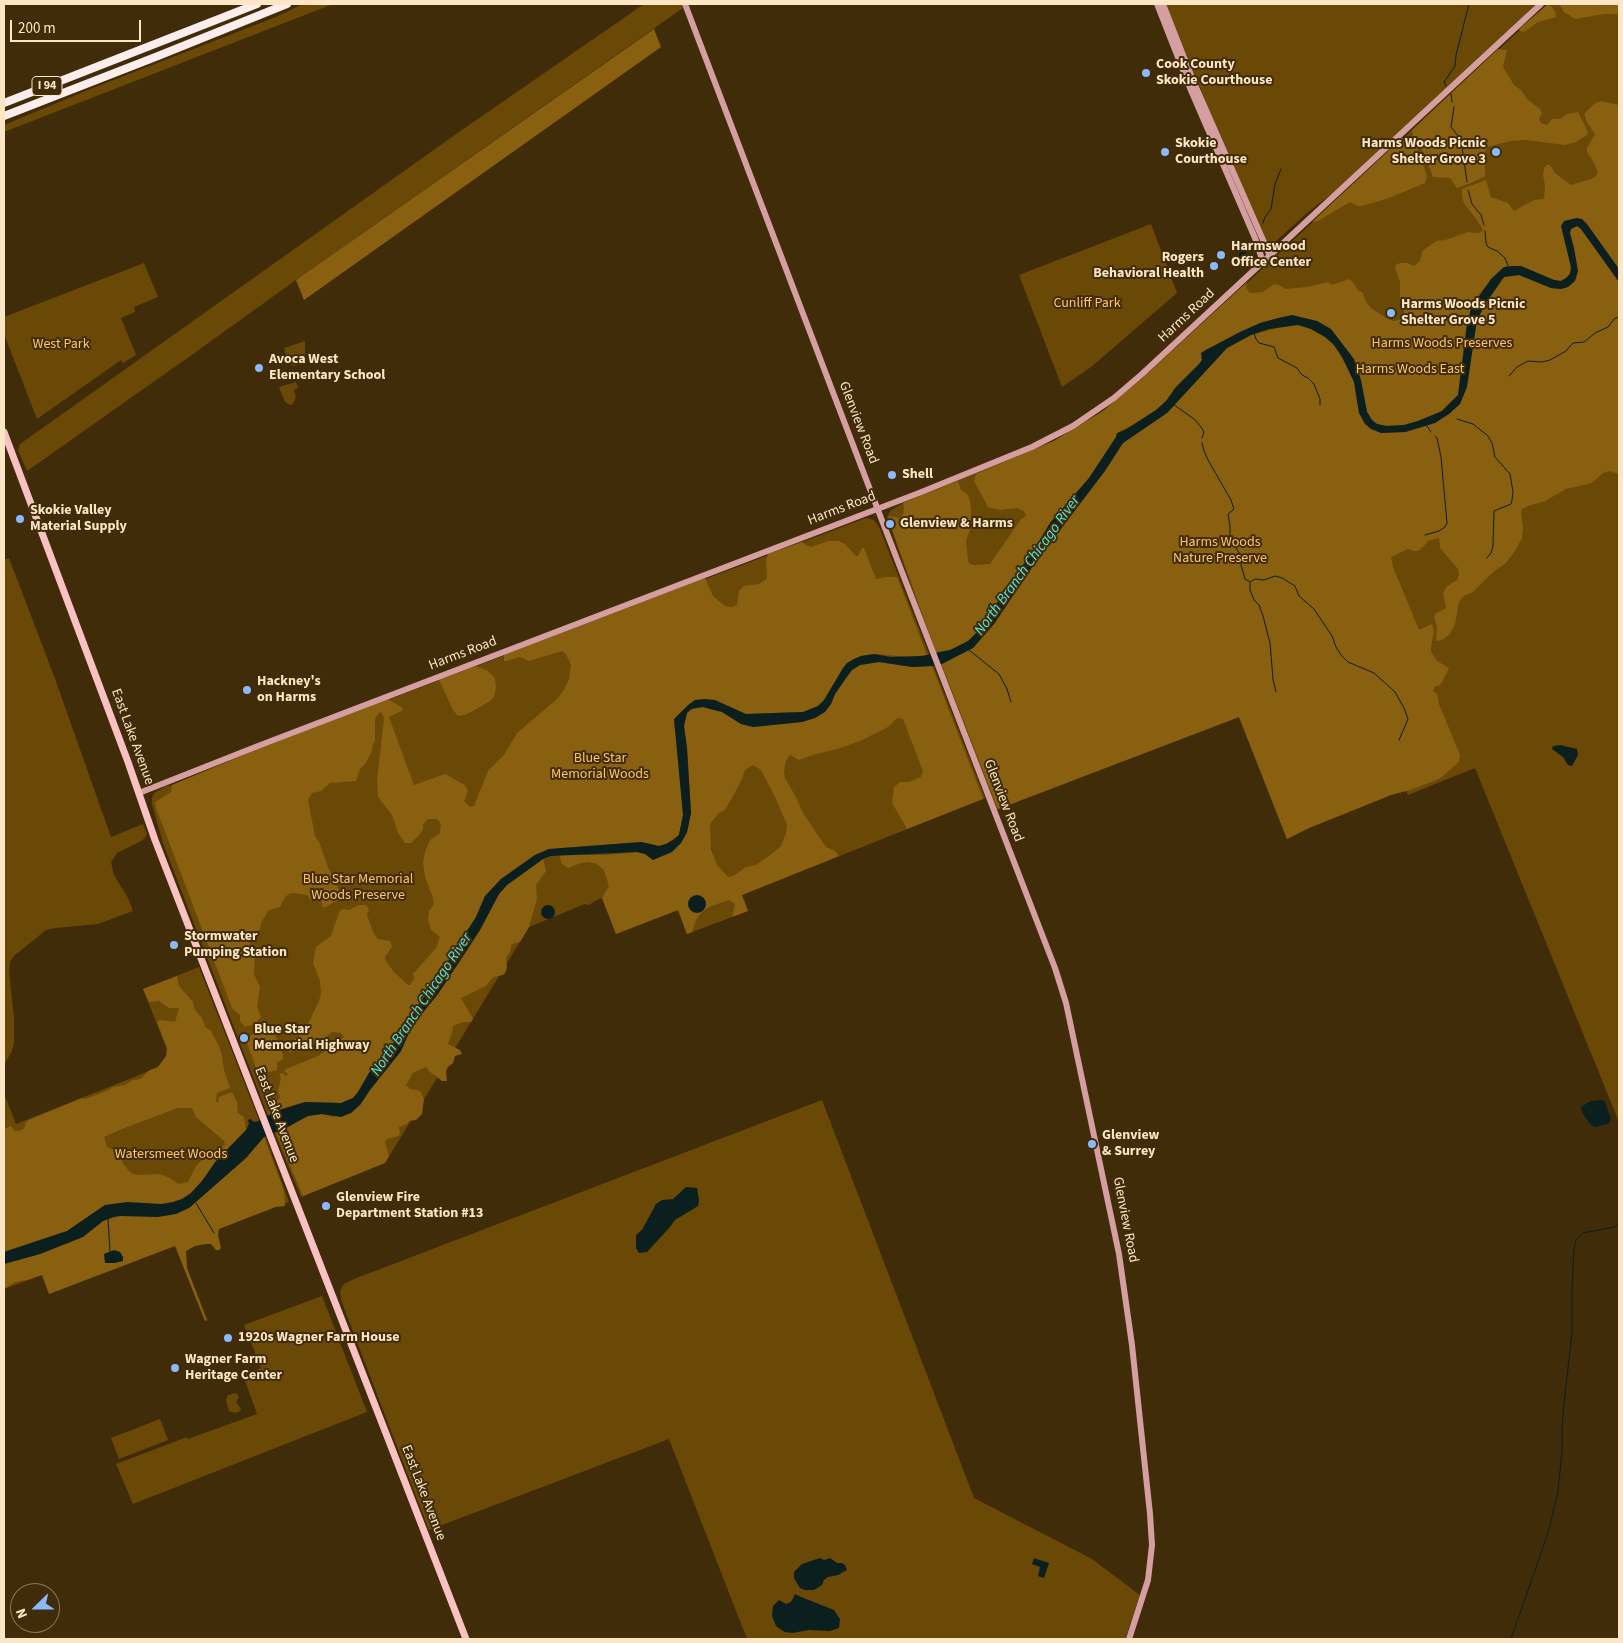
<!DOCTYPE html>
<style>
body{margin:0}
#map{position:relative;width:1623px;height:1643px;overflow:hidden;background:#412c09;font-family:"Source Sans 3",sans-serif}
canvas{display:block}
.frame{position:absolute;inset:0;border:5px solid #fce6c6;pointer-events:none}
.north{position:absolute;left:10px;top:1583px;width:50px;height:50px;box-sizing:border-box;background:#412c09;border:1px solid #8c7655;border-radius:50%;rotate:248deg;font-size:14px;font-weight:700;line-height:20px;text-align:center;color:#fce6c6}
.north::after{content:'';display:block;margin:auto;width:18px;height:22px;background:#8abafc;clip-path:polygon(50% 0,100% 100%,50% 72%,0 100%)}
.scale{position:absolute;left:10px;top:20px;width:131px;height:22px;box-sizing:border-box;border:2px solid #fce6c6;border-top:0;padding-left:6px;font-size:15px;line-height:18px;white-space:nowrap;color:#fce6c6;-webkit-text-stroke:4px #412c09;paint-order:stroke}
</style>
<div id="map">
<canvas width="1623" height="1643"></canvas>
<div class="frame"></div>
<div class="north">N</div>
<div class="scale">200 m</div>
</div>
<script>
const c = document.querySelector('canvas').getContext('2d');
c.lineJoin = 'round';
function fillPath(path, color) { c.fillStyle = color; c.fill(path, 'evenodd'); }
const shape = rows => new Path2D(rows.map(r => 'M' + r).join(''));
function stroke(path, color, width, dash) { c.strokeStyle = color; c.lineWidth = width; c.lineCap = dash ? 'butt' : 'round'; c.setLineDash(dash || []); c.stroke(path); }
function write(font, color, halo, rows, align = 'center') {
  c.font = font + ' "Source Sans 3",sans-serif'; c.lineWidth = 4; c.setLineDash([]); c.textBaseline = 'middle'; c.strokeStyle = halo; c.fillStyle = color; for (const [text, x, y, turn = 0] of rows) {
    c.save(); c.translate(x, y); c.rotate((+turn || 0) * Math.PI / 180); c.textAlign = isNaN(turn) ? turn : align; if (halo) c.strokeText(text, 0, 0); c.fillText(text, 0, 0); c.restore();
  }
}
fillPath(shape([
 [303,4,333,4,4,132,4,125,93,88,276,17],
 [644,4,681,4,683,8,296,280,186,359,27,471,18,450,20,444,459,132],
 [1166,4,1536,4,1498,40,1339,188,1307,213,1275,242,1271,243,1266,241,1260,230,1207,105],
 [1548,4,1619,4,1619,1122,1475,768,1408,795,1406,791,1391,795,1309,828,1287,839,1239,717,996,810,923,620,887,517,891,510,903,503,1054,441,1103,411,1147,374,1245,285],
 [1151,224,1177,293,1091,367,1062,387,1019,275],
 [144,263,158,297,134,307,135,312,121,318,136,355,123,363,121,360,37,419,4,334,4,317],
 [305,341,305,363,294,366,288,362,284,348],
 [296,382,298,388,294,390,296,397,293,404,290,405,285,402,279,387],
 [866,518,874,520,880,529,985,798,742,895,748,911,687,934,678,910,616,934,602,898,595,901,589,905,585,904,529,927,385,1163,301,1197,277,1139,163,843,152,804,152,798,154,793,166,786,170,786,251,752],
 [641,816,710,824,710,844,713,854],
 [9,558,54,676,111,837,143,824,147,834,145,838,141,841,117,853,111,862,114,875,128,898,133,911,98,924,56,928,46,930,14,956,10,962,9,971,14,1018,14,1043,12,1051,4,1065,4,560],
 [199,967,266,1138,289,1202,49,1294,42,1275,4,1289,4,1094,16,1124,172,1062,143,989],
 [822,1100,974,1498,1092,1559,1140,1595,1125,1639,747,1639,669,1439,429,1530,341,1300,340,1291,344,1284,354,1279],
 [322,1296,367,1412,133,1504,116,1464,187,1437,188,1439,257,1414,243,1375,261,1368,244,1325],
 [236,1393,239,1397,236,1402,241,1409,240,1411,236,1413,229,1411,226,1400,228,1395],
 [160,1419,168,1440,119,1459,111,1438]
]), '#6a4906');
fillPath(shape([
 [1559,4,1619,4,1619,14,1604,14,1575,19,1564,12],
 [1547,5,1551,6,1555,11,1556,17,1538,22,1524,32,1520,31,1519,29],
 [654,29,661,47,304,300,296,280],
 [1498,49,1507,50,1503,67,1514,85,1521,90,1528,100,1540,109,1542,113,1539,119,1541,123,1547,125,1552,119,1560,119,1567,114,1578,112,1588,132,1587,135,1576,142,1565,145,1526,140,1511,141,1491,146,1487,148,1485,152,1485,176,1473,182,1457,188,1450,178,1433,177,1424,153,1413,136,1412,130],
 [1601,101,1619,105,1619,269,1582,219,1562,231,1571,267,1570,273,1566,278,1561,281,1554,280,1521,266,1504,267,1498,272,1479,294,1467,324,1458,395,1441,411,1434,416,1404,425,1387,426,1377,424,1372,420,1367,412,1361,380,1317,321,1240,332,1204,351,1201,357,1202,360,1199,364,1176,387,1166,401,1156,410,1135,424,1120,431,1089,478,1050,523,1038,543,977,632,968,641,959,647,950,650,936,652,888,518,889,516,899,518,903,515,904,508,903,503,958,481,961,490,968,495,970,501,971,509,971,526,966,541,968,561,970,564,975,565,990,564,1021,519,1026,516,1024,511,1017,508,1000,510,988,507,974,481,976,474,1054,441,1103,411,1147,374,1247,282,1246,288,1250,293,1263,292,1274,284,1279,285,1286,289,1307,287,1328,282,1332,285,1349,279,1352,281,1358,290,1363,293,1366,302,1371,308,1386,318,1393,321,1399,320,1404,314,1404,310,1400,300,1400,282,1395,268,1396,265,1400,263,1407,263,1414,266,1420,261,1423,250,1437,241,1445,240,1468,232,1478,233,1483,231,1481,226,1464,203,1462,197,1462,189,1486,180,1491,197,1508,203,1514,211,1534,200,1544,199,1545,186,1543,175,1544,168,1547,165,1550,165,1555,173,1571,185,1591,179,1596,176,1598,173,1594,163,1587,152,1587,148,1595,134,1588,124,1584,114,1594,104],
 [1407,137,1416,146,1420,154,1427,177,1425,183,1389,198,1362,206,1358,206,1350,202,1318,221,1312,222,1402,138],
 [1577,226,1581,229,1619,282,1619,474,1609,471,1603,473,1592,483,1566,489,1545,501,1528,506,1522,509,1521,513,1523,528,1522,538,1515,551,1506,563,1492,573,1473,592,1464,596,1459,602,1455,624,1450,634,1442,640,1436,641,1437,627,1434,617,1435,614,1446,608,1443,593,1447,586,1457,580,1459,575,1458,569,1440,548,1439,538,1428,541,1424,546,1418,551,1414,551,1408,549,1391,557,1393,567,1419,630,1432,624,1434,632,1431,647,1431,652,1437,661,1449,668,1442,682,1439,686,1435,686,1433,691,1437,694,1439,704,1460,755,1459,761,1457,764,1439,779,1410,790,1391,795,1309,828,1287,839,1239,717,998,809,942,665,942,663,973,648,994,624,1035,563,1123,443,1167,413,1227,348,1251,335,1282,327,1298,325,1311,329,1325,337,1334,345,1349,369,1354,382,1359,413,1381,433,1405,432,1435,423,1460,404,1477,320,1486,303,1497,286,1504,277,1519,275,1551,288,1561,289,1568,287,1574,248,1570,233,1570,229],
 [828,541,838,541,845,544,856,556,858,556,862,548,864,548,876,579,886,577,897,577,927,655,910,657,874,654,861,656,854,659,847,663,824,700,818,706,803,712,746,714,695,700,674,724,678,747,683,815,679,835,666,844,659,846,641,842,549,849,535,855,501,879,485,896,476,917,452,954,444,969,400,1031,393,1044,382,1058,373,1066,358,1092,353,1098,342,1103,305,1102,279,1110,270,1116,268,1112,270,1106,280,1098,278,1091,281,1078,279,1074,283,1073,286,1076,288,1074,284,1071,286,1069,318,1056,344,1037,341,1033,332,1032,320,1041,303,1049,289,1052,286,1046,298,1037,307,1026,319,1001,321,993,320,981,313,963,315,950,317,946,331,936,339,912,342,909,349,910,359,905,366,905,369,909,367,915,374,934,378,939,390,941,392,947,385,957,386,961,394,972,408,985,410,985,414,978,413,974,436,948,440,937,431,930,428,919,429,911,434,904,433,898,425,877,423,862,425,852,430,840,440,833,441,824,437,819,428,819,423,824,423,830,419,835,411,843,405,843,398,833,392,815,378,797,377,781,384,718,382,713,380,712,375,718,375,741,373,744,372,751,366,763,360,769,356,781,330,783,321,791,312,793,308,800,315,836,319,842,328,867,339,890,338,900,326,907,322,907,322,901,320,900,312,901,307,895,293,893,289,894,285,897,280,907,272,909,268,911,261,923,260,930,250,933,249,935,250,941,249,948,255,955,254,974,260,987,257,1006,261,1017,255,1024,245,1027,240,1021,240,1015,232,1008,156,808,155,802,171,792,172,785,251,752,388,699,401,707,403,710,389,717,414,785,445,774,465,785,468,791,464,801,470,807,474,806,488,771,504,755,517,733,556,700,564,690,569,679,571,665,566,654,562,651,529,661,520,657,507,661,504,661,504,655,705,578,713,596,725,606,731,607,737,605,739,591,744,586,759,584,767,579,766,560,768,554,802,542,806,545,811,547],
 [879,662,912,667,932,666,983,799,907,829,892,803,894,787,900,782,908,782,921,777,923,771,903,719,897,718,888,727,860,741,838,749,816,754,799,760,790,755,786,761,784,771,785,778,796,797,803,813,826,847,835,851,839,856,742,895,748,911,732,917,735,904,729,900,709,907,702,912,696,920,692,932,687,934,678,910,616,934,602,898,609,886,604,870,597,864,589,862,581,863,568,868,562,864,559,855,608,855,637,852,645,854,653,860,681,843,687,832,691,813,687,748,684,726,687,713,696,707,703,707,722,712,741,724,753,727,802,722,815,718,831,704,835,694,852,670,860,665],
 [753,765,761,770,776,799,787,825,786,833,781,846,769,856,756,865,746,867,733,876,728,877,717,865,711,849,710,824,719,813,725,810,732,798,741,781,745,770],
 [476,666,488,671,495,678,496,688,494,697,489,702,465,715,458,716,453,710,439,680],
 [543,859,546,871,536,885,537,899,529,927,520,942,512,944,511,946,510,952,506,957,507,968,505,973,503,975,493,977,486,986,461,998,473,1019,471,1022,463,1022,453,1026,452,1033,448,1044,460,1050,462,1054,455,1056,453,1063,448,1067,446,1071,447,1081,442,1081,430,1072,426,1067,413,1073,406,1085,410,1089,417,1090,421,1092,424,1099,422,1114,416,1120,409,1121,407,1124,399,1127,400,1132,399,1136,387,1139,385,1142,389,1156,385,1163,303,1196,276,1133,308,1116,322,1114,333,1117,360,1105,370,1090,401,1051,412,1026,459,963,480,930,499,894,507,885],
 [177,976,179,986,193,1002,195,1010,202,1018,205,1027,211,1031,219,1046,222,1056,224,1070,230,1088,217,1093,216,1102,218,1102,219,1097,232,1092,237,1102,238,1113,244,1117,246,1130,216,1161,202,1181,191,1193,182,1199,173,1202,162,1204,105,1205,67,1231,4,1252,4,1129,11,1126,15,1131,22,1130,25,1127,26,1122,29,1120,82,1098,85,1099,109,1090,113,1087,125,1085,133,1080,137,1080,142,1078,148,1071,158,1067,166,1056,167,1048,157,1022,160,1020,175,1022,179,1008,169,1008,159,1001,149,1002,143,989],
 [178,1108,192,1108,196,1117,224,1141,225,1145,203,1159,196,1166,188,1182,179,1184,168,1177,159,1174,139,1175,131,1173,123,1164,121,1157,115,1150,107,1147,104,1137,122,1129],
 [267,1024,269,1024,272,1027,283,1055,283,1059,277,1063,277,1070,270,1072,260,1071,256,1068,246,1040,246,1039],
 [264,1137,284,1191,285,1206,275,1207,219,1229,218,1235,221,1248,219,1250,216,1250,211,1244,206,1244,195,1246,186,1251,187,1268,207,1320,205,1321,175,1246,49,1294,42,1275,27,1280,15,1282,4,1289,4,1264,40,1254,83,1237,103,1221,120,1216,134,1216,189,1208,246,1158]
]), '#895f10');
fillPath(shape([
 [1577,218,1582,219,1587,224,1619,269,1619,282,1581,229,1577,226,1571,229,1570,233,1574,248,1578,271,1575,281,1568,287,1561,289,1551,288,1519,275,1504,277,1486,303,1477,320,1467,387,1460,404,1449,414,1435,423,1405,432,1381,433,1371,429,1365,424,1359,413,1354,382,1342,357,1334,345,1325,337,1311,329,1298,325,1269,329,1251,335,1227,348,1167,413,1123,443,1105,471,1035,563,994,624,973,648,942,664,932,666,912,667,879,662,860,665,852,670,846,678,835,694,831,704,825,712,815,718,802,722,753,727,741,724,722,712,710,709,703,707,691,709,687,713,684,726,687,748,691,813,687,832,681,843,672,852,653,860,645,854,637,852,551,856,543,859,507,885,499,894,480,930,438,994,412,1026,401,1051,370,1090,360,1105,351,1113,341,1117,322,1114,308,1116,286,1128,264,1137,246,1158,189,1208,176,1214,158,1217,120,1216,113,1217,103,1221,83,1237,40,1254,4,1264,4,1252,67,1231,105,1205,127,1202,162,1204,173,1202,182,1199,191,1193,202,1181,216,1161,246,1130,249,1124,248,1120,251,1119,252,1121,256,1122,279,1110,305,1102,341,1103,353,1098,358,1092,373,1066,382,1058,393,1044,400,1031,444,969,452,954,476,917,485,896,501,879,535,855,549,849,641,842,659,846,666,844,673,840,679,835,683,815,674,719,688,705,695,700,704,699,715,700,746,714,803,712,818,706,824,700,843,668,847,663,854,659,861,656,874,654,891,657,922,656,950,650,968,641,977,632,1038,543,1050,523,1089,478,1116,437,1117,433,1125,430,1156,410,1166,401,1176,387,1199,364,1202,360,1201,353,1204,351,1240,332,1260,323,1278,318,1292,315,1317,321,1331,329,1354,359,1361,380,1367,412,1372,420,1377,424,1387,426,1404,425,1418,421,1442,411,1458,395,1467,324,1471,308,1491,279,1504,267,1512,266,1521,266,1554,280,1561,281,1566,278,1570,274,1571,267,1561,226,1564,221],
 [1240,239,1247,255,1241,264,1237,261,1240,252],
 [1560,745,1577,749,1578,755,1572,766,1568,765,1563,757,1552,749,1553,746],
 '688 904a9 9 0 1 1 18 0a9 9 0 1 1-18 0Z',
 '541 912a7 7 0 1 1 14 0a7 7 0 1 1-14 0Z',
 [1602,1100,1605,1102,1611,1119,1608,1124,1594,1127,1590,1124,1582,1112,1581,1107,1591,1101],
 [686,1187,697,1188,699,1200,698,1206,675,1220,670,1227,647,1252,639,1253,636,1248,636,1235,642,1230,656,1204,662,1200,673,1199],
 [114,1250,120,1252,123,1257,123,1261,115,1263,105,1263,104,1254],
 [820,1558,824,1560,830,1558,837,1563,842,1563,845,1565,847,1570,838,1575,828,1577,824,1580,822,1585,814,1590,805,1590,800,1588,794,1578,794,1572,802,1564],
 [1034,1558,1049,1563,1044,1578,1038,1576,1040,1567,1032,1564],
 [795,1594,801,1597,834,1610,840,1619,839,1628,830,1631,809,1630,792,1633,785,1632,780,1629,776,1626,772,1616,773,1606,779,1600,786,1604,791,1602]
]), '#0b1f1f');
stroke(shape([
 [1446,86,1444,82,1455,66,1456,55,1469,4],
 [1451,94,1452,102],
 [1454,107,1451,127,1461,140,1467,182],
 [1468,190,1472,204,1481,215,1484,225],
 [1263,223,1265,217,1271,209,1275,184,1281,169],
 [1485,231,1486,243,1488,247,1497,251,1505,258,1509,268],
 [1254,333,1256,339,1259,343,1274,347,1278,358,1297,368,1302,375,1308,378,1314,384,1320,399,1320,405],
 [1509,376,1517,367,1528,361,1542,362,1550,360,1566,351,1573,343,1584,342,1595,333,1608,327,1614,319,1619,317],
 [1173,404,1194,419,1201,427,1204,432,1202,438],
 [1457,419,1473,424,1488,436,1492,443,1495,457,1510,474,1513,492,1512,500,1511,504,1494,511,1493,546,1491,553,1487,558],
 [1427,426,1431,432],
 [1202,443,1204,451,1208,460,1231,500,1234,509,1228,514,1230,526,1230,538,1241,556,1241,565,1245,579,1250,582,1255,579,1264,580,1275,576,1282,578,1295,586,1299,596,1314,609,1332,636,1336,647,1341,655,1348,662,1374,673,1395,692,1404,708,1408,719,1399,740],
 [1425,535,1439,531,1445,527,1447,523,1441,457,1437,438,1435,436],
 [1250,583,1250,590,1254,600,1259,605,1263,616,1270,643,1273,679,1276,692],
 [969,650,999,674,1007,689,1011,702],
 [196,1203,214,1233],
 [108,1219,110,1251],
 [1511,1639,1548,1533,1558,1492,1562,1451,1562,1426,1564,1403,1572,1333,1572,1288,1574,1249,1576,1240,1583,1233,1614,1227,1619,1224]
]), '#0b1f1f', 1);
stroke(shape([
 [685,4,866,479,1055,968,1066,1003,1119,1254,1132,1345,1150,1514,1152,1545,1148,1580,1129,1639],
 [1157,4,1190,88,1255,238,1261,256,1260,264],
 [1163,4,1195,85,1270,256],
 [139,793,258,746,919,493,1032,447,1073,426,1114,398,1142,374,1541,4]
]), '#d59ea0', 6);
stroke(shape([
 [4,432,128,762,155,840,466,1639]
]), '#fac1c2', 7);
stroke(shape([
 [4,103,257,4],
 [4,116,158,56,287,4]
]), '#feeded', 8);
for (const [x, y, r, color] of [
 [1146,73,5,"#8abafc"],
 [1165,152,5,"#8abafc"],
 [1496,152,5,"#8abafc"],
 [1221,255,5,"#8abafc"],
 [1214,266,5,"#8abafc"],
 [1391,313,5,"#8abafc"],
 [259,368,5,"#8abafc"],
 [892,475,5,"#8abafc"],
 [20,519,5,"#8abafc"],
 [890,524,5,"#8abafc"],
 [247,690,5,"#8abafc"],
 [174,945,5,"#8abafc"],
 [244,1038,5,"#8abafc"],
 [1092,1144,5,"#8abafc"],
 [326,1206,5,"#8abafc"],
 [228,1338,5,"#8abafc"],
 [175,1368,5,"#8abafc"]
]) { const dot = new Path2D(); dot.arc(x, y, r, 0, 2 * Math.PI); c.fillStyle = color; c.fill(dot); stroke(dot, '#412c09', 2); }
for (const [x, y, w] of [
 [47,86,30]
]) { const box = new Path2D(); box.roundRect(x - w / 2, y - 9.5, w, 19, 4); c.fillStyle = '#412c09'; c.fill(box); stroke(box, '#fce6c6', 1); }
write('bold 12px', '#fce6c6', null, [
 ["I 94",47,86]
]);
write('bold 14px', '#fce6c6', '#412c09', [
 ["Cook County",1156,65],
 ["Skokie Courthouse",1156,81],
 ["Skokie",1175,144],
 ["Courthouse",1175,160],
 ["Harms Woods Picnic",1486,144,"right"],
 ["Shelter Grove 3",1486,160,"right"],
 ["Harmswood",1231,247],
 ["Office Center",1231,263],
 ["Rogers",1204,258,"right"],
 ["Behavioral Health",1204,274,"right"],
 ["Harms Woods Picnic",1401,305],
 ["Shelter Grove 5",1401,321],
 ["Avoca West",269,360],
 ["Elementary School",269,376],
 ["Shell",902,475],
 ["Skokie Valley",30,511],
 ["Material Supply",30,527],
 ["Glenview & Harms",900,524],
 ["Hackney's",257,682],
 ["on Harms",257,698],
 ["Stormwater",184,937],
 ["Pumping Station",184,953],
 ["Blue Star",254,1030],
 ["Memorial Highway",254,1046],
 ["Glenview",1102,1136],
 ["& Surrey",1102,1152],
 ["Glenview Fire",336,1198],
 ["Department Station #13",336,1214],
 ["1920s Wagner Farm House",238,1338],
 ["Wagner Farm",185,1360],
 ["Heritage Center",185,1376]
], 'left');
write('14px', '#fec46a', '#412c09', [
 ["Cunliff Park",1087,304],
 ["Harms Woods Preserves",1442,344],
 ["West Park",61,345],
 ["Harms Woods East",1410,370],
 ["Harms Woods",1220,543],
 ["Nature Preserve",1220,559],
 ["Blue Star",600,759],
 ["Memorial Woods",600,775],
 ["Blue Star Memorial",358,880],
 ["Woods Preserve",358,896],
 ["Watersmeet Woods",171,1155]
]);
write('14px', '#fce6c6', '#412c09', [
 ["Harms Road",1187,316,-43],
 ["Glenview Road",858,423,69],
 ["Harms Road",842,509,-21],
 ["Harms Road",463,654,-21],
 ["East Lake Avenue",132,737,70],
 ["Glenview Road",1003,801,69],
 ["East Lake Avenue",276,1115,69],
 ["Glenview Road",1125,1220,79],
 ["East Lake Avenue",423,1493,69]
]);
write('italic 15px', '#4ce7ea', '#412c09', [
 ["North Branch Chicago River",1028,566,-54],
 ["North Branch Chicago River",422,1005,-56]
]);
</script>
